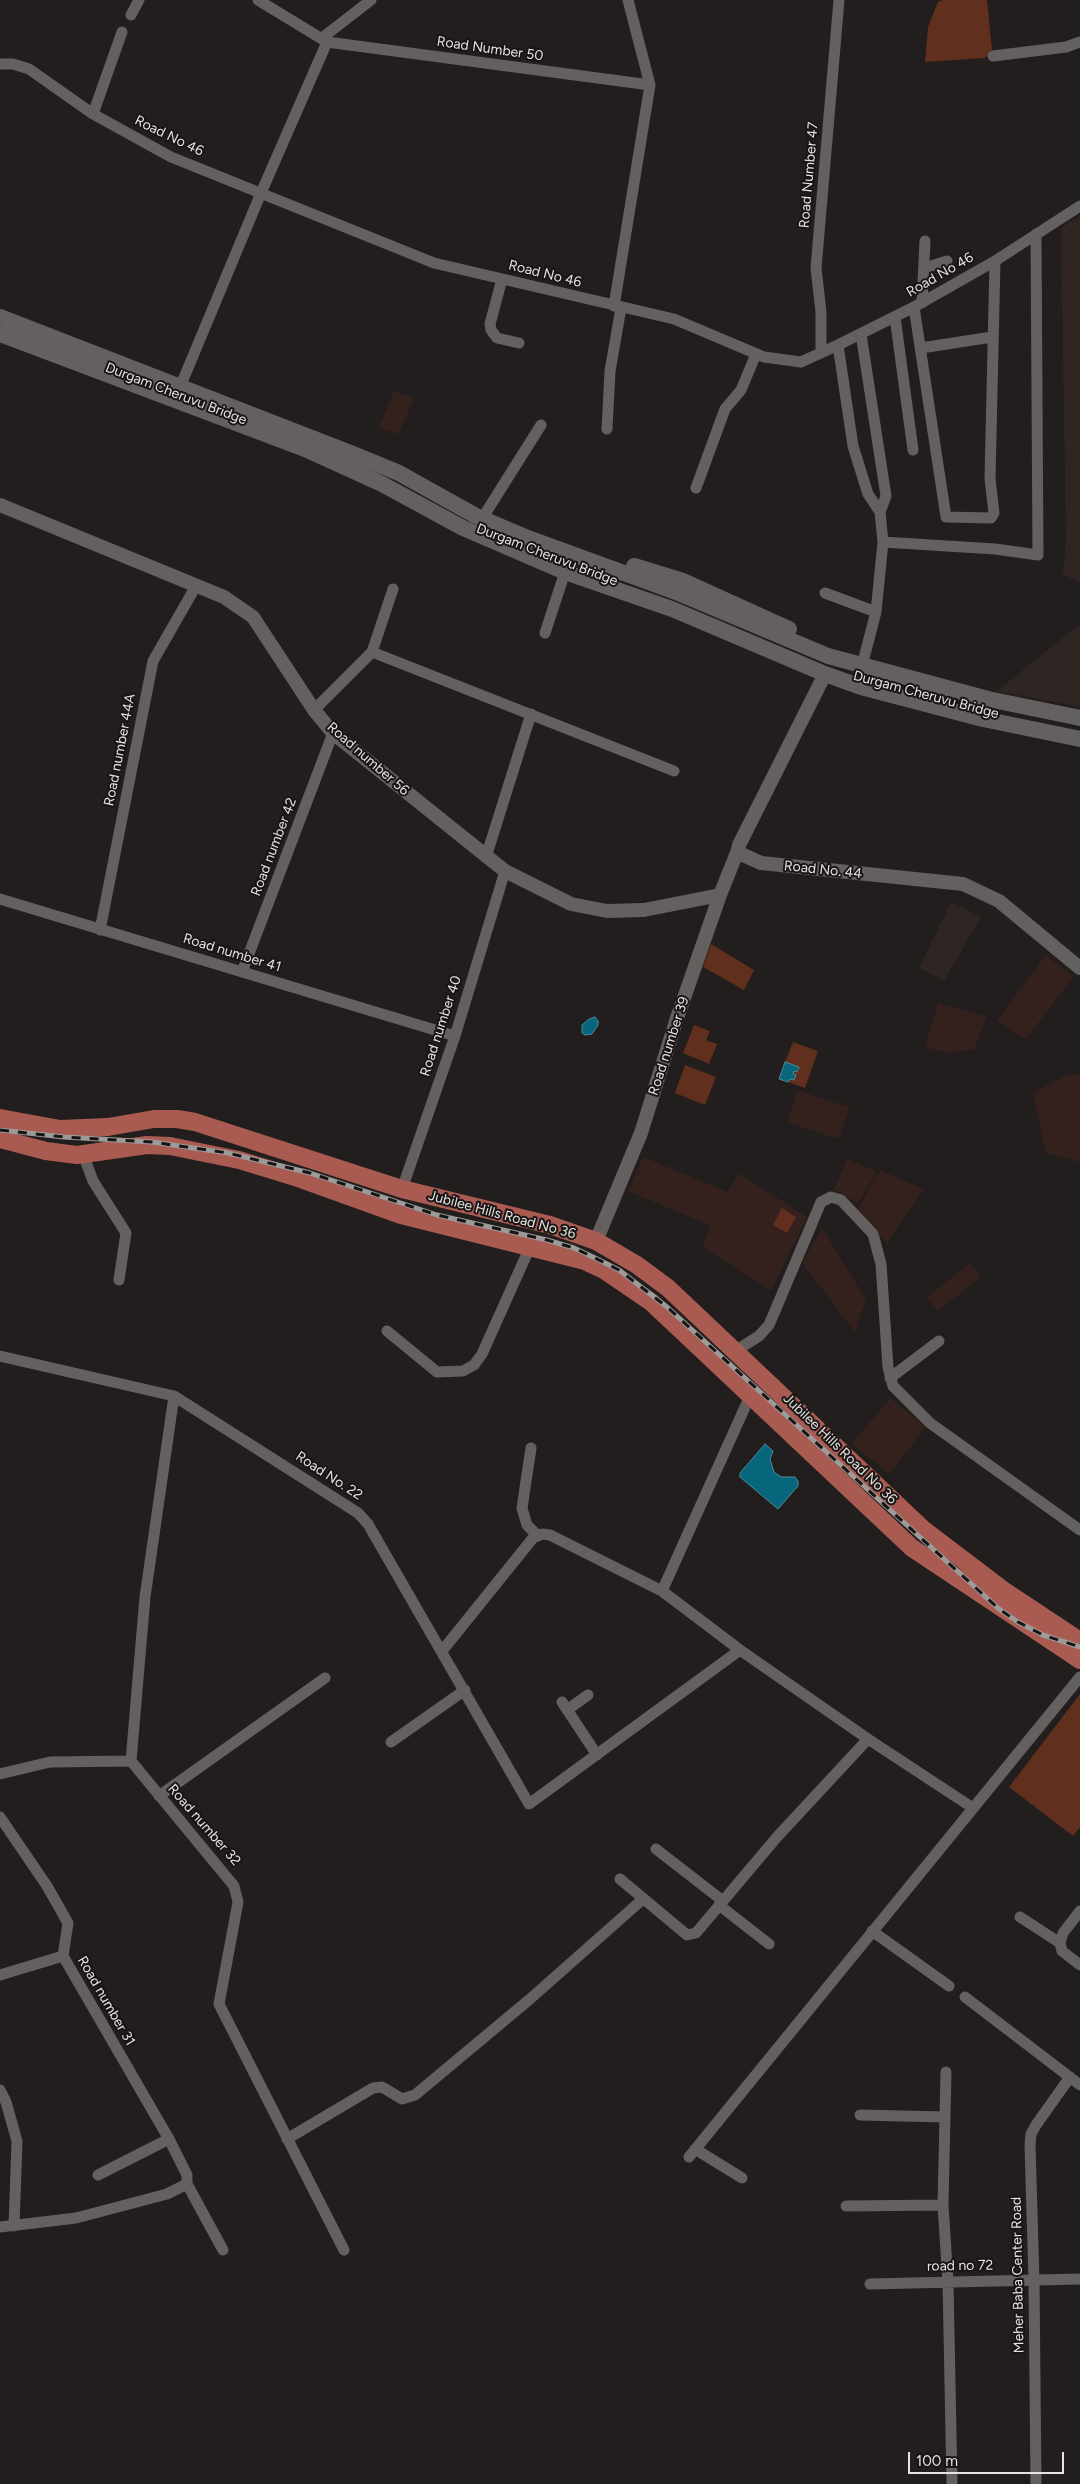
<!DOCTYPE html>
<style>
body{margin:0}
#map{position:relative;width:1080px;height:2484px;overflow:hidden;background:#211e1d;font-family:Figtree,sans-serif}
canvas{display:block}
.scale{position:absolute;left:908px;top:2452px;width:156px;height:22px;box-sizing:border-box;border:2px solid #e5e3e2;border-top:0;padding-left:6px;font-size:15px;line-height:18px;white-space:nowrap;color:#e5e3e2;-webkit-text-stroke:4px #181514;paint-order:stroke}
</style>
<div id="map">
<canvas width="1080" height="2484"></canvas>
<div class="scale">100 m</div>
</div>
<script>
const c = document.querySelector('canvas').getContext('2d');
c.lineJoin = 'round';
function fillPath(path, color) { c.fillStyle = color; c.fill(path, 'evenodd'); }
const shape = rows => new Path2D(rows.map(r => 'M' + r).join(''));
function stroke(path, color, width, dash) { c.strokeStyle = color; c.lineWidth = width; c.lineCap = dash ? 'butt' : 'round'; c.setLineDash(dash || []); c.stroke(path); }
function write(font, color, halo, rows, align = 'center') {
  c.font = font + ' Figtree,sans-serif'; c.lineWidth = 4; c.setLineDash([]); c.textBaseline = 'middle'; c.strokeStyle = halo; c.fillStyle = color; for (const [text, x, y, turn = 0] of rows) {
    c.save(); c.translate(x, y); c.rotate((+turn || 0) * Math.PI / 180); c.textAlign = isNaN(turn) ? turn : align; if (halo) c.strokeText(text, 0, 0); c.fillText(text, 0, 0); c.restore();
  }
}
fillPath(shape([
 [394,391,414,398,399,434,379,427],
 [1045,955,1074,976,1026,1039,997,1021],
 [938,1003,987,1016,974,1049,947,1053,925,1047],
 [1080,1074,1080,1162,1046,1153,1033,1093,1064,1076],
 [798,1090,850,1108,838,1139,787,1122],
 [643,1157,728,1192,738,1173,807,1217,771,1290,702,1247,711,1226,628,1191],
 [847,1159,877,1171,858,1203,834,1189],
 [880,1170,924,1189,887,1244,858,1209],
 [822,1228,866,1300,855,1332,802,1263],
 [970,1263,981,1277,938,1311,927,1297],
 [890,1398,926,1427,889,1474,852,1444]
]), '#34211e');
fillPath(shape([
 [1080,216,1080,581,1063,575,1066,539,1061,228],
 [1080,624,1080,707,997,691],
 [951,902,981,917,944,981,919,968]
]), '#2f2623');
fillPath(shape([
 [943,0,987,0,992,50,985,58,925,62,928,27,938,2],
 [711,944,754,970,744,990,703,967],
 [694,1025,710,1031,706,1040,717,1044,709,1064,683,1053],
 [793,1042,818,1051,805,1088,788,1082,793,1071,785,1062],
 [685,1065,716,1077,705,1105,675,1093],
 [782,1208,796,1217,787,1233,773,1225],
 [1080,1694,1080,1827,1073,1836,1009,1787]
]), '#612f1d');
const water = shape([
 [595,1017,598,1021,598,1025,592,1034,585,1035,582,1033,582,1025,589,1019,595,1017],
 [785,1062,799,1067,797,1072,794,1071,793,1074,796,1075,794,1080,790,1079,788,1082,779,1079,785,1062],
 [765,1444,773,1451,770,1459,774,1472,781,1477,795,1477,798,1481,798,1486,778,1509,740,1477,740,1473,765,1444]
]);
fillPath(water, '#07667c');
stroke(water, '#4a8c9b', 1);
stroke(shape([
 [258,0,327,42,650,85],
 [131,15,139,0],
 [322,38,371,0],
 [993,56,1066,47,1080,42],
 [0,64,13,64,29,69,93,114,171,157,434,263,674,319,764,357,801,362,838,345,914,307,995,261,1080,206],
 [93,114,122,32],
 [925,268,947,261],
 [502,279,490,324,491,330,497,338,519,343],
 [922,303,925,241],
 [614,306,650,85,628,0],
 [914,307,946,517,991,518,994,513,990,479,995,261],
 [895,317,913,450],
 [861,334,886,496,880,512,883,542,876,612,864,658],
 [838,345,853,446,868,494,880,512],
 [921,348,992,337],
 [821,353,821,312,816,268,839,0],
 [183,380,261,193,327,42],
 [607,429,610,371,621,308],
 [696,488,725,409,741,390,756,354],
 [485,514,541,425],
 [883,542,995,549,1038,555,1036,234],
 [825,593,876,612],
 [545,633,565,572],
 [372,652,393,589],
 [314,710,372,652,674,771],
 [486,857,531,714],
 [0,899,455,1036],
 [100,930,153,661,196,586],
 [242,972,333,733],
 [83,1154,93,1181,126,1233,119,1280],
 [402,1189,455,1036,505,871],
 [387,1331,437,1372,463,1371,474,1365,482,1354,530,1247],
 [737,1350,759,1336,769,1325,821,1202,831,1197,841,1200,873,1234,881,1264,888,1367,893,1386,930,1423,1080,1530],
 [0,1356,174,1396,358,1513,368,1524,529,1804,740,1650],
 [890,1378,939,1341],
 [174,1396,145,1597,131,1761,234,1886,238,1902,219,2004,344,2250],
 [750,1396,662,1591,740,1650,868,1739,973,1808],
 [531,1448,522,1508,527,1525,538,1536],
 [442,1651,533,1538,542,1534,550,1535,662,1591],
 [562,1702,597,1755],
 [567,1710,588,1695],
 [391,1742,465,1690],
 [0,1774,50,1762,131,1761],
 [159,1796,325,1678],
 [0,1817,47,1886,68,1923,63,1956,169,2139,187,2175,187,2184,167,2194,76,2218,0,2227],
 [656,1849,723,1901],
 [620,1879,687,1935,696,1933,777,1837,868,1739],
 [719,1905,769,1944],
 [1080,1911,1063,1933,1060,1943,1062,1951,1080,1965],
 [1020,1917,1060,1943],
 [872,1931,949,1986],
 [0,1975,63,1956],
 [965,1997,1080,2085],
 [946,2072,943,2205,948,2282,952,2484],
 [0,2090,6,2102,17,2141,14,2226],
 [860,2115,945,2117],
 [287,2139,373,2088,382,2087,402,2099,415,2095,530,1999,643,1899],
 [695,2149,742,2178],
 [689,2157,1080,1677],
 [98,2175,169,2139],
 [187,2184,223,2250],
 [846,2206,943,2205],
 [870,2284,1080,2279],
 [1036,2484,1034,2280,1030,2145,1031,2134,1036,2125,1070,2077]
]), '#64605f', 11);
stroke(shape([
 [0,505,224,597,253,617,314,710,333,733,505,871,571,904,607,911,644,910,720,895],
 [825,674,739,845,738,850,741,854,761,863,963,884,999,901,1080,968],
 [596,1241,641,1133,677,1018,720,895,738,850]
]), '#64605f', 14);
stroke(shape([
 [0,317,353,454,399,473,476,516,528,538,676,592,828,656,988,699,1080,718],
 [0,334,305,449,382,484,463,528,565,572,672,609,825,674,861,687,983,719,1080,739],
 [634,566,683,581,789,629]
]), '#64605f', 16);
stroke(shape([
 [0,1118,60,1129,108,1127,154,1119,177,1119,195,1122,402,1189,550,1225,596,1241,637,1265,668,1288,924,1530,1003,1590,1080,1641],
 [0,1139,46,1151,77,1155,147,1145,170,1146,239,1160,298,1178,401,1215,585,1261,604,1270,651,1302,912,1548,1080,1660]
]), '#a95a51', 18);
const rail = shape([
 [0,1130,64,1137,152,1142,228,1153,310,1173,437,1215,547,1240,574,1248,595,1258,619,1270,667,1307,999,1609,1018,1622,1043,1635,1080,1647]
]);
stroke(rail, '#9d9b9a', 5);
stroke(rail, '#181514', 3, [9]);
write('14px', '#e5e3e2', '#181514', [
 ["Road Number 50",490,49,8],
 ["Road No 46",169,136,26],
 ["Road Number 47",809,175,-85],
 ["Road No 46",545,274,14],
 ["Road No 46",940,275,-30],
 ["Durgam Cheruvu Bridge",176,394,21],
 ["Durgam Cheruvu Bridge",547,555,21],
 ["Durgam Cheruvu Bridge",926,695,15],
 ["Road number 44A",120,750,-79],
 ["Road number 56",368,759,41],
 ["Road number 42",274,847,-69],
 ["Road No. 44",823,870,6],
 ["Road number 41",232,953,17],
 ["Road number 40",441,1026,-72],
 ["Road number 39",669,1046,-72],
 ["Jubilee Hills Road No 36",502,1215,15],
 ["Jubilee Hills Road No 36",840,1449,44],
 ["Road No. 22",329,1476,33],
 ["Road number 32",204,1825,49],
 ["Road number 31",106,2001,60],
 ["road no 72",960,2266,-1],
 ["Meher Baba Center Road",1018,2275,-91]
]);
</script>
